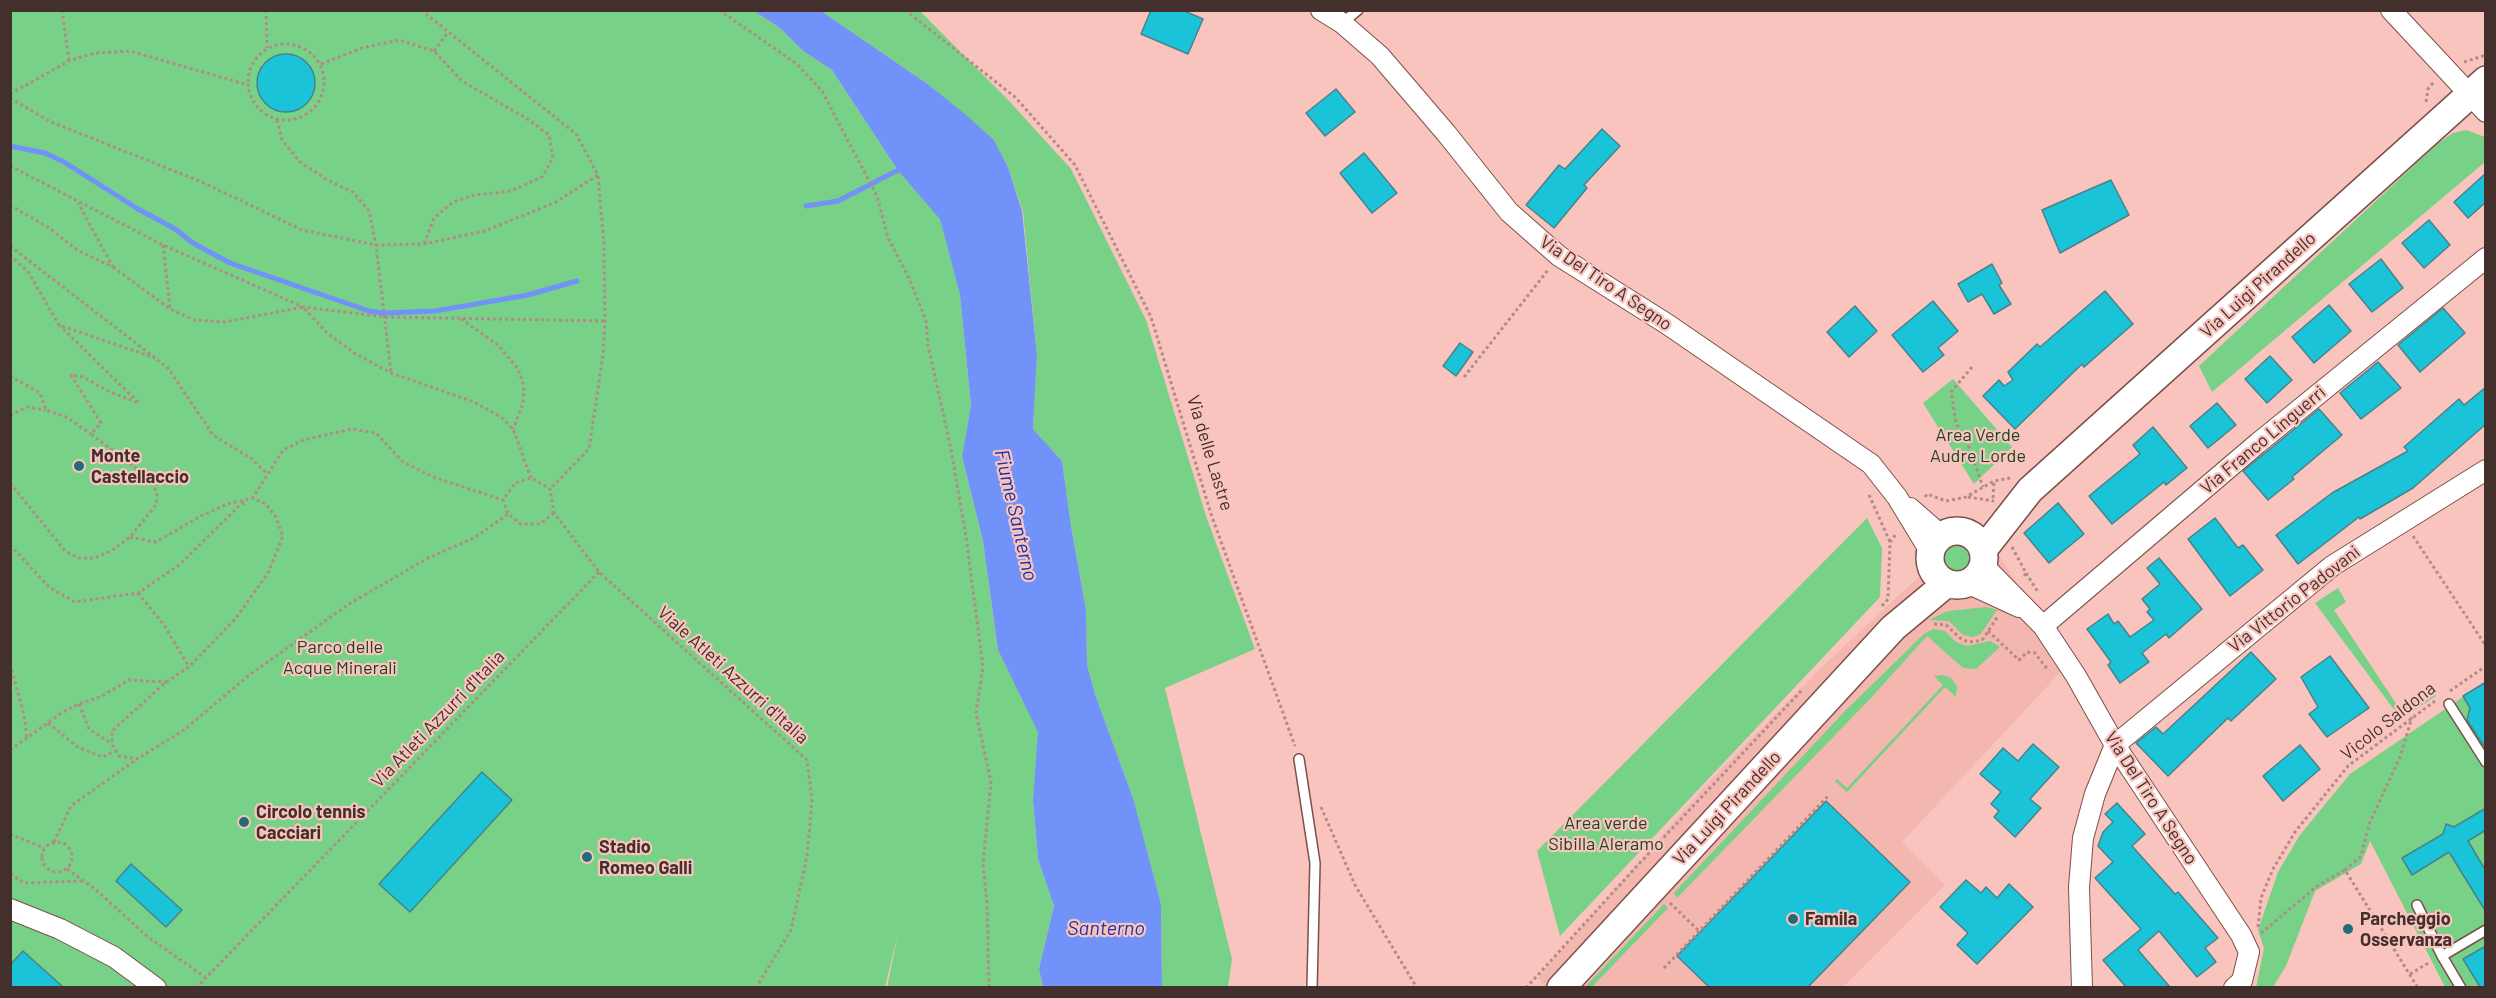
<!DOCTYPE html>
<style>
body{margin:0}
#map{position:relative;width:2496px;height:998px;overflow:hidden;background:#f8c4bd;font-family:Barlow,sans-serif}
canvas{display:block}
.frame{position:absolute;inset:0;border:12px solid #432f2c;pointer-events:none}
</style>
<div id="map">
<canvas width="2496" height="998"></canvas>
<div class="frame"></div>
</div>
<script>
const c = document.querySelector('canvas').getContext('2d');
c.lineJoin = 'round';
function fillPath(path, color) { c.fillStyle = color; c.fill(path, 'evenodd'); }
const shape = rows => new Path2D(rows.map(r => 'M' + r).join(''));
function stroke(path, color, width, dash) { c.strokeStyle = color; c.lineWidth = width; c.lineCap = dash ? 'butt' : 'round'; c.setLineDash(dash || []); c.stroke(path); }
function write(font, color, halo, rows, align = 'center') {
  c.font = font + ' Barlow,sans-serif'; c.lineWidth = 4.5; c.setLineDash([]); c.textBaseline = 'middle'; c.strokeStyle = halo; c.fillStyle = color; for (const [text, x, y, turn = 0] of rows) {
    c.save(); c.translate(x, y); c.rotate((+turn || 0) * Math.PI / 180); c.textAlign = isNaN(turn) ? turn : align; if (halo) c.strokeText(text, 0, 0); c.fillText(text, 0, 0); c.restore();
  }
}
fillPath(shape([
 [1978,522,2068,664,1902,842,1945,885,1843,987,1545,988,1538,977,1708,783,1825,664]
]), '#f3b7af');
fillPath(shape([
 [10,11,754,11,780,28,803,51,832,70,899,172,940,218,960,295,971,405,962,456,983,541,998,650,1039,732,1033,800,1038,859,1054,906,1039,969,1043,987,887,987,899,929,885,987,11,987],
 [821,11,920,11,1010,102,1071,169,1146,320,1206,516,1255,649,1165,688,1232,959,1228,987,1162,987,1161,904,1134,801,1096,697,1087,665,1086,610,1071,526,1062,461,1033,429,1037,355,1023,212,1008,167,994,140,929,85],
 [2466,130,2485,137,2485,162,2212,392,2199,366,2437,144,2453,133],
 [1953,379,2012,447,1974,484,1923,403],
 [1867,518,1882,548,1880,597,1560,936,1537,851],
 '1940 558a17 17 0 1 1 34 0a17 17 0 1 1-34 0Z',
 [2338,588,2346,602,2334,610,2399,708,2430,688,2436,696,2401,719,2315,603],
 [1987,607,1997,610,1980,635,1973,637,1963,635,1949,621,1929,620,1948,611],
 [1933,629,1945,631,1956,642,1967,646,1990,641,2000,647,1976,669,1963,668,1927,636,1869,700,1677,898,1674,893,1846,710,1924,634],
 [1943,675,1951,678,1957,686,1956,697,1945,687,1847,792,1835,781,1837,779,1847,788,1943,685,1934,676],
 [2485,682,2485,987,2445,987,2370,841,2361,864,2315,891,2286,966,2273,987,2256,988,2264,948,2258,930,2278,872,2300,835,2350,774],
 [1664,904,1668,908,1592,987,1585,987]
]), '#77d186');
fillPath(shape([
 [754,11,821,11,929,85,966,115,994,140,1008,167,1022,211,1037,355,1033,429,1062,461,1071,526,1086,610,1087,665,1096,697,1134,801,1161,904,1162,987,1043,987,1039,969,1054,906,1038,859,1033,800,1038,732,998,650,983,541,962,456,971,405,960,295,940,219,899,172,832,70,803,51,780,28]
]), '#7092f9');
stroke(shape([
 [10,146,45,153,64,162,138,209,175,229,193,243,230,263,369,311,383,313,435,311,528,295,577,281],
 [806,206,838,201,904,167]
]), '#7092f9', 5);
const building = shape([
 [1151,10,1182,10,1203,19,1188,54,1141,34,1151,10],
 '257 83a29 29 0 1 1 58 0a29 29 0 1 1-58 0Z',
 [1336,89,1355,112,1325,136,1306,113,1336,89],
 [1602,129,1620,146,1584,185,1587,188,1554,228,1526,205,1559,165,1565,169,1602,129],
 [1364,153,1397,193,1372,213,1340,173,1364,153],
 [2486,173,2486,202,2468,218,2454,202,2486,173],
 [2111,180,2129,215,2060,253,2042,210,2111,180],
 [2429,220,2450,245,2424,268,2402,243,2429,220],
 [2381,259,2403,288,2372,312,2349,284,2381,259],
 [1992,264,2002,283,1999,285,2011,304,1994,314,1982,294,1968,302,1958,284,1992,264],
 [2105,291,2133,324,2084,367,2082,364,2015,429,1983,396,1999,380,2004,386,2013,380,2008,372,2037,344,2040,347,2105,291],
 [1933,301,1958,331,1938,348,1944,355,1923,372,1892,335,1933,301],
 [2329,305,2351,331,2314,363,2292,337,2329,305],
 [1855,306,1877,331,1849,357,1827,332,1855,306],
 [2443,308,2465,333,2420,372,2398,345,2443,308],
 [1460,343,1473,352,1456,376,1443,366,1460,343],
 [2270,356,2292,380,2267,403,2245,379,2270,356],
 [2378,362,2401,388,2361,419,2340,393,2378,362],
 [2486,387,2486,424,2413,488,2360,519,2359,517,2298,564,2276,535,2332,493,2408,451,2404,447,2459,399,2464,405,2486,387],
 [2217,403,2236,425,2208,448,2190,426,2217,403],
 [2319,409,2342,435,2292,477,2294,479,2268,500,2243,471,2319,409],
 [2153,427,2187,468,2166,485,2164,482,2112,524,2089,496,2140,454,2133,445,2153,427],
 [2058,503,2084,534,2049,563,2024,533,2058,503],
 [2215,518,2238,548,2243,545,2263,570,2230,596,2188,539,2215,518],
 [2159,558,2202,609,2169,638,2166,634,2142,653,2149,662,2120,683,2108,665,2111,662,2087,629,2108,614,2114,624,2118,621,2130,637,2154,620,2147,612,2150,609,2142,599,2160,584,2147,568,2159,558],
 [2251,652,2276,679,2231,721,2228,718,2168,776,2136,743,2156,727,2163,734,2251,652],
 [2330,656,2369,708,2327,737,2309,714,2318,707,2301,677,2330,656],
 [2486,682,2486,749,2467,720,2470,708,2463,696,2486,682],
 [2033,744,2059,767,2030,799,2041,808,2015,837,1994,817,1999,811,1991,804,2001,792,1980,774,2003,748,2018,761,2033,744],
 [2300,745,2320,769,2283,801,2263,776,2300,745],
 [482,772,512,800,410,912,379,884,482,772],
 [1826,801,1910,882,1808,987,1709,987,1677,956,1826,801],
 [2117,803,2145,834,2132,846,2175,894,2178,892,2218,938,2205,948,2216,962,2197,977,2159,931,2138,950,2170,987,2126,987,2103,960,2141,929,2095,878,2113,862,2098,846,2103,832,2113,822,2105,814,2117,803],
 [2486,808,2486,830,2468,841,2486,871,2486,912,2449,852,2412,875,2402,858,2443,834,2446,824,2454,827,2486,808],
 [131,864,182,910,166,927,116,881,131,864],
 [1966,880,1981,893,1986,887,1997,898,2009,884,2033,907,1977,964,1957,945,1968,933,1940,907,1966,880],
 [2486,946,2486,987,2480,987,2463,959,2486,946],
 [23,951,63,987,10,987,10,965,23,951]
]);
fillPath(building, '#1ac3d7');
stroke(building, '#4a828a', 1.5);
const lane = shape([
 [1342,23,1358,10],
 [2449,704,2486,762],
 [1299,759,1315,863,1312,988],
 [2417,905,2442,956,2461,988],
 [2442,956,2486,930]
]);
const street = shape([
 [1321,10,1342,23,1380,56,1446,133,1509,212,1559,256,1667,324,1871,464,1897,497,1931,553],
 [2391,10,2486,112],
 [1910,508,1942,536],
 [1983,565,2043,626,2076,676,2115,745,2241,935,2249,952,2242,981,2234,988],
 [1967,583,2019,607],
 [2043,626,2258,443,2486,258],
 [10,909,60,929,114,957,156,988],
 [2082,988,2079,887,2083,838,2095,794,2115,745,2332,566,2486,470]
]);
const secondary = shape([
 '1930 558a27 27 0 1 1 54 0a27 27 0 1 1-54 0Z',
 [1983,550,2030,490,2486,80],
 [1561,988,1893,628,1947,583]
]);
stroke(lane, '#7c504a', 12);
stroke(street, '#7c504a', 22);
stroke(secondary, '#7c504a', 30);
stroke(shape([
 [62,10,69,61],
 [266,10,267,48],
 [421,10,576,134,598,175,604,246,605,321,603,355,589,449,550,489],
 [719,10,797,64,822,91,877,196,888,238,908,276,926,320,928,345,951,449,966,537,983,666,976,713,991,782,983,864,987,903,989,988],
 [905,10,1015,97,1075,165,1151,317,1211,514,1295,746],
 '248 82a38 38 0 1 1 76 0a38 38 0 1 1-76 0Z',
 [434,51,448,32],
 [2464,62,2486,55],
 [321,64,362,48,399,40,434,51,462,81,529,120,549,135,553,158,542,177,511,191,475,195,453,202,434,218,424,244],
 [10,94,69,61,94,53,130,51,248,85],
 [10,98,51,122,202,182,302,230,376,245,424,244,485,231,556,202,598,175],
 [2426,102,2428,89,2433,83],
 [277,120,282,140,300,162,329,181,353,192,369,211,376,245,391,372],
 [10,166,163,245,303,307,385,317,605,321],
 [10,205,49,228,77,250,113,267,78,203],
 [163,245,170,309],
 [10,246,168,368,213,435,252,459,266,473],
 [10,255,29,273,59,325],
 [113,267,170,309,194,320,225,322,303,307,327,333,354,353,391,373,474,402,501,417,513,429,531,478],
 [461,319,498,345,518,369,524,386,523,404,513,429],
 [1972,367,1951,392,1956,423,1969,447,1983,487],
 [10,376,40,393,46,410,66,417,91,434],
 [1464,377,1548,270],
 [10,415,27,407,46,410],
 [10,483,65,551,79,558,94,558,111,551,130,537,156,505,157,493,151,480,91,434,101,423,71,375,83,377,110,392,139,403,59,325,155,358],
 [1869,495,1890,542],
 [1925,497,1927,494,1946,501,1966,497,1994,481,2010,478],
 [1968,497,1994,501],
 [1993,498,1994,481],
 [252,499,283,450,304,440,352,429,376,433,403,462,433,477,503,500],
 [554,513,540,524,521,524,508,514,503,500,515,483,531,478,550,489,554,513,599,572,807,760,812,800,807,856,791,930,756,988],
 [2413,536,2486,646],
 [130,537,156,542,199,517,227,504,253,498,266,504,276,517,283,536,268,573,236,618,189,667,166,682,112,731,112,744,119,756,137,759,184,730,248,676,349,604,428,558,474,538,508,514],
 [10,545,49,587,75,602,138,593,179,565,240,505,246,502],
 [2012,547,2026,573,2023,578],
 [2026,573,2038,592],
 [138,593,164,625,189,667],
 [1882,606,1888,599,1890,542,1897,533],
 [1934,624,1946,625,1960,638,1968,642,1977,641,1983,639,1998,616],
 [1988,631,2019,660,2027,652,2035,653,2048,670],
 [10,664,24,715,27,739],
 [2450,691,2486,666],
 [79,704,89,729,112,744],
 [48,723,79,748,103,757,115,751],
 [10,750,63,712,79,704,100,697,129,680,166,682],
 [1321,807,1355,885,1417,988],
 [10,834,44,848],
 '42 857a15 15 0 1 1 30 0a15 15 0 1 1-30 0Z',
 [54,842,71,806,137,759],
 [67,869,95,889,148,937,205,977],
 [2345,870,2361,856,2370,822,2400,757,2412,717],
 [10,874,24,883,83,881],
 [1670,903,1699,931],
 [2258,927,2261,898,2273,869,2295,832,2348,766,2435,701],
 [2261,933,2316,887,2345,870,2418,988],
 [1664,968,1829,795],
 [2410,974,2430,962],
 [196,988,599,572],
 [1526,988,1636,867,1801,691]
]), '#b38b86', 3, [3, 3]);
stroke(lane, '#fff', 9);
stroke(street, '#fff', 20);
stroke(secondary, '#fff', 27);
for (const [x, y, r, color] of [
 [79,466,6,"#236c77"],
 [244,822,6,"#236c77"],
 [587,857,6,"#236c77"],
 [1793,919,6,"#236c77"],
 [2348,929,6,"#236c77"]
]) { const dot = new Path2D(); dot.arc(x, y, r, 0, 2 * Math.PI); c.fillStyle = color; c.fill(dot); stroke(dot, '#f8c4bd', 2); }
write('18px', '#432f2c', '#f8c4bd', [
 ["Via Del Tiro A Segno",1606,283,34],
 ["Via Luigi Pirandello",2258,285,-42],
 ["Via Franco Linguerri",2263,440,-40],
 ["Via delle Lastre",1210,453,73],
 ["Via Vittorio Padovani",2294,599,-38],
 ["Viale Atleti Azzurri d'Italia",733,675,42],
 ["Via Atleti Azzurri d'Italia",438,719,-46],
 ["Vicolo Saldona",2388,721,-38],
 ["Via Del Tiro A Segno",2151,798,57],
 ["Via Luigi Pirandello",1727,808,-47]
]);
write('18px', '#1a4423', '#f8c4bd', [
 ["Area Verde",1978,435],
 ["Audre Lorde",1978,456],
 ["Parco delle",340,647],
 ["Acque Minerali",340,668],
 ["Area verde",1606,823],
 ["Sibilla Aleramo",1606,844]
]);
write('bold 18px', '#432f2c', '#f8c4bd', [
 ["Monte",91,456],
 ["Castellaccio",91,477],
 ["Circolo tennis",256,812],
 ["Cacciari",256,833],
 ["Stadio",599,847],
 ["Romeo Galli",599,868],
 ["Famila",1805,919],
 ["Parcheggio",2360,919],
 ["Osservanza",2360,940]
], 'left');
write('italic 20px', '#1e31a6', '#f8c4bd', [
 ["Fiume Santerno",1016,515,77],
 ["Santerno",1106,928]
]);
</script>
